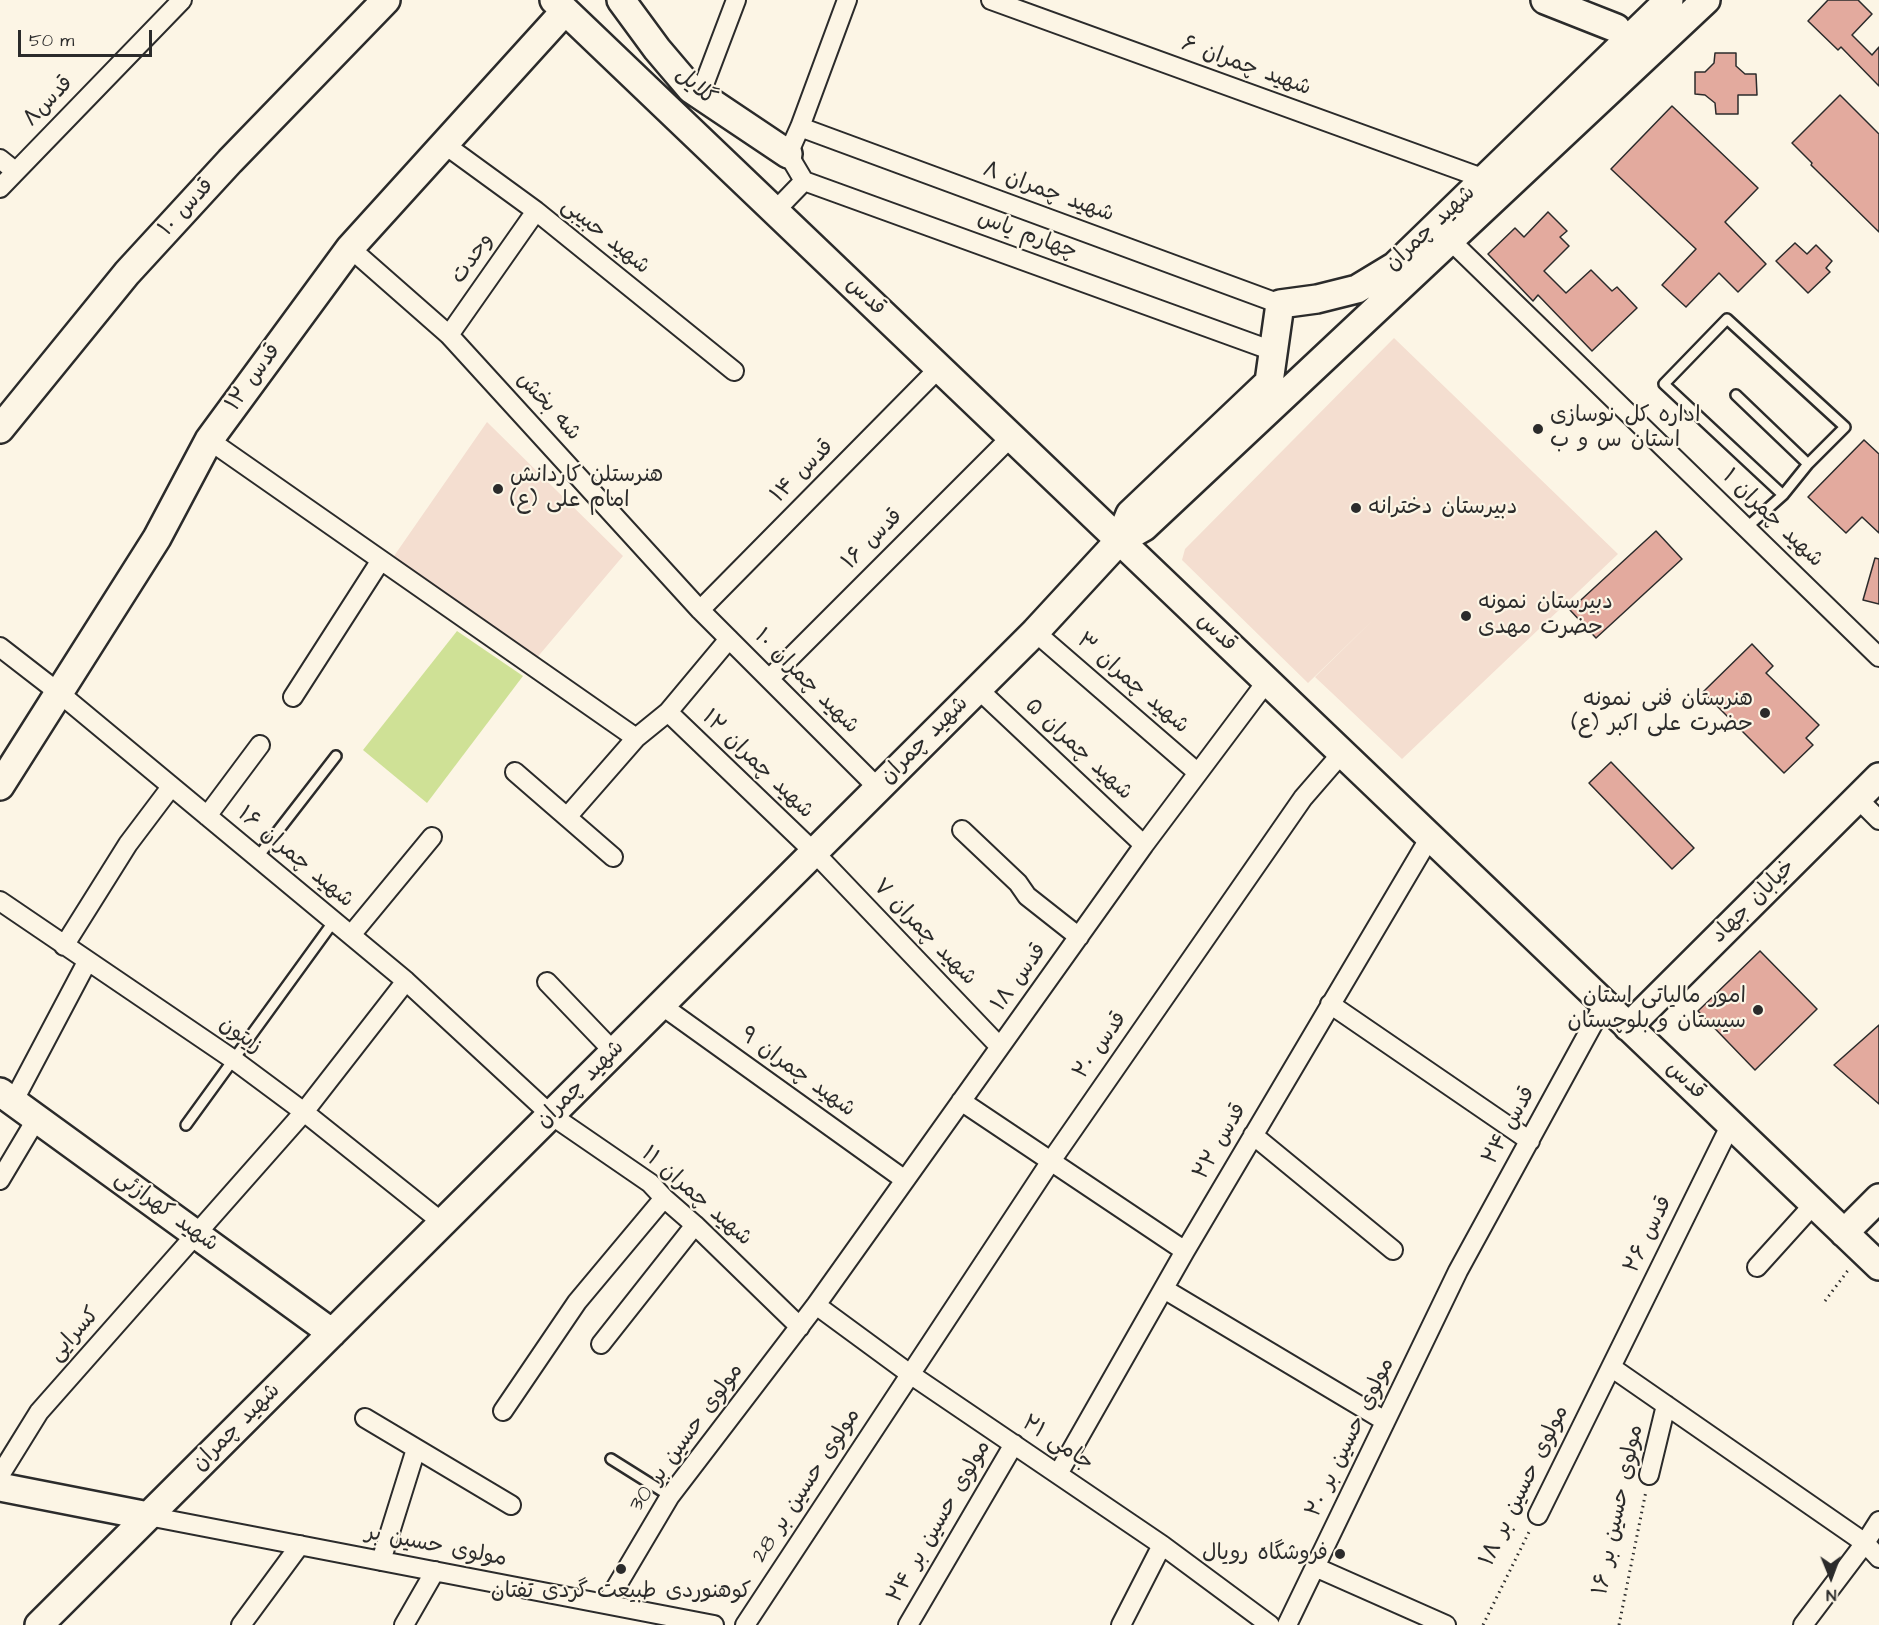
<!DOCTYPE html>
<meta charset="utf-8">
<style>
body{margin:0}
#map{position:relative;width:1879px;height:1625px;overflow:hidden;background:#fcf5e5;font-family:"Architects Daughter",sans-serif}
canvas{display:block}
.north{position:absolute;left:1801px;top:1547px;width:60px;height:60px;-webkit-text-stroke:4px #fcf5e5;paint-order:stroke;rotate:179deg;font-size:16px;font-weight:700;line-height:24px;text-align:center;color:#2b2b2b}
.north::after{content:'';display:block;margin:auto;width:21px;height:27px;background:#2b2b2b;clip-path:polygon(50% 0,100% 100%,50% 72%,0 100%)}
.scale{position:absolute;left:18px;top:30px;width:134px;height:27px;box-sizing:border-box;border:3px solid #2b2b2b;border-top:0;padding-left:8px;font-size:18px;line-height:21px;white-space:nowrap;color:#2b2b2b;-webkit-text-stroke:4px #fcf5e5;paint-order:stroke}
</style>
<div id="map">
<canvas width="1879" height="1625"></canvas>
<div class="north">N</div>
<div class="scale">50 m</div>
</div>
<script>
const c = document.querySelector('canvas').getContext('2d');
c.lineJoin = 'round';
function fillPath(path, color) { c.fillStyle = color; c.fill(path, 'evenodd'); }
const shape = rows => new Path2D(rows.map(r => 'M' + r).join(''));
function stroke(path, color, width, dash) { c.strokeStyle = color; c.lineWidth = width; c.lineCap = dash ? 'butt' : 'round'; c.setLineDash(dash || []); c.stroke(path); }
function write(font, color, halo, rows, align = 'center') {
  c.font = font + ' "Architects Daughter","Playpen Sans Arabic",sans-serif'; c.lineWidth = 4.5; c.setLineDash([]); c.textBaseline = 'middle'; c.strokeStyle = halo; c.fillStyle = color; for (const [text, x, y, turn = 0] of rows) {
    c.save(); c.translate(x, y); c.rotate((+turn || 0) * Math.PI / 180); c.textAlign = isNaN(turn) ? turn : align; if (halo) c.strokeText(text, 0, 0); c.fillText(text, 0, 0); c.restore();
  }
}
fillPath(shape([
 [1394,338,1618,554,1402,759,1315,677,1376,617,1308,683,1182,560,1185,549],
 [487,422,623,556,535,660,394,556]
]), '#f4ded0');
fillPath(shape([
 [457,631,523,676,427,803,363,750]
]), '#cfe196');
const building = shape([
 [1828,0,1858,0,1872,14,1852,35,1872,55,1879,47,1879,86,1841,47,1838,50,1808,21,1828,0],
 [1715,53,1736,53,1736,66,1745,74,1756,74,1757,95,1738,95,1738,114,1716,114,1715,103,1705,95,1695,94,1695,72,1705,72,1714,63,1715,53],
 [1840,95,1879,134,1879,232,1811,165,1812,163,1792,143,1840,95],
 [1672,106,1758,188,1725,222,1766,264,1738,292,1719,273,1686,307,1662,285,1696,249,1611,169,1672,106],
 [1548,212,1567,231,1560,237,1569,246,1544,271,1566,293,1591,270,1612,291,1617,287,1637,308,1592,351,1538,295,1533,301,1488,254,1515,228,1524,237,1548,212],
 [1795,243,1807,254,1816,245,1832,261,1826,268,1830,272,1808,293,1776,261,1795,243],
 [1864,440,1879,454,1879,533,1862,517,1846,533,1808,497,1864,440],
 [1656,531,1682,559,1596,638,1570,610,1656,531],
 [1875,558,1879,559,1879,604,1863,600,1875,558],
 [1752,644,1773,666,1766,673,1819,725,1806,738,1813,745,1784,773,1703,692,1752,644],
 [1611,762,1694,848,1672,869,1589,783,1611,762],
 [1760,951,1817,1009,1755,1070,1698,1011,1760,951],
 [1879,1025,1879,1104,1834,1065,1879,1025]
]);
fillPath(building, '#e3aa9e');
stroke(building, '#2b2b2b', 1.5);
const lane = shape([
 [1736,395,1808,464],
 [1746,528,1783,495,1808,464,1845,427,1727,319,1664,384,1783,495],
 [257,858,336,756],
 [186,1125,334,921],
 [611,1459,670,1496]
]);
const street = shape([
 [991,0,1485,179],
 [700,95,736,0],
 [800,127,1280,304],
 [444,144,536,211,734,371],
 [0,159,15,171],
 [804,181,788,154,800,127,847,0],
 [0,188,182,0],
 [775,211,804,181,1273,351],
 [1451,241,1879,657],
 [350,248,449,335,700,610,878,788],
 [449,335,536,211],
 [209,440,636,738],
 [700,610,939,368],
 [1035,632,1198,773],
 [0,647,58,692,406,981,551,1115,650,1183,664,1198,695,1225,800,1327],
 [770,678,1011,437],
 [978,689,1144,845],
 [293,697,381,560],
 [668,712,814,852,1000,1047],
 [515,772,613,857],
 [1858,799,1879,820],
 [207,816,260,745],
 [567,817,636,738,668,712,729,639],
 [962,830,1018,883,1027,896,1079,937],
 [0,901,234,1060,304,1112,443,1223],
 [351,935,432,837],
 [64,946,128,844,171,787],
 [547,982,614,1052],
 [1330,1004,1530,1141],
 [661,1005,905,1180],
 [961,1101,1185,1251],
 [13,1102,87,962],
 [1253,1135,1393,1250],
 [0,1180,37,1118],
 [1757,1267,1814,1204],
 [1164,1289,1385,1421],
 [816,1305,910,1374,1162,1545,1270,1625],
 [601,1344,695,1225],
 [1611,1367,1865,1543,1879,1558],
 [503,1411,577,1302,664,1198],
 [365,1418,511,1505],
 [1058,1474,1185,1251,1430,837],
 [0,1475,39,1412,304,1112,406,981],
 [1649,1475,1666,1405],
 [1538,1515,1731,1124],
 [148,1516,714,1625],
 [381,1561,416,1449],
 [1315,1567,1446,1625],
 [606,1604,670,1496,816,1305,1144,845,1267,681],
 [241,1625,300,1545],
 [404,1625,435,1571],
 [745,1625,1051,1161,1303,798,1342,753],
 [908,1625,1014,1444],
 [1121,1625,1162,1545],
 [1287,1625,1458,1271,1604,1004],
 [1803,1625,1865,1543,1879,1521]
]);
const secondary = shape([
 [554,0,1879,1266],
 [621,0,657,49,691,89,788,154],
 [1545,0,1616,28],
 [0,429,127,273,230,161,386,0],
 [1119,541,1130,514,1269,382,1280,304,1317,299,1357,289,1395,266,1669,0],
 [0,786,157,538,209,440,350,248,565,11],
 [1628,1027,1879,777],
 [0,1092,332,1333],
 [1844,1233,1879,1198],
 [0,1487,148,1516],
 [39,1625,1035,632,1119,541,1144,527,1706,0]
]);
stroke(lane, '#2b2b2b', 14);
stroke(street, '#2b2b2b', 22);
stroke(secondary, '#2b2b2b', 32);
stroke(shape([
 [1825,1301,1849,1269],
 [1483,1625,1530,1530],
 [1619,1625,1646,1491]
]), '#2b2b2b', 3, [1.5, 4.5]);
stroke(lane, '#fcf5e5', 9);
stroke(street, '#fcf5e5', 18);
stroke(secondary, '#fcf5e5', 27);
for (const [x, y, r, color] of [
 [1538,429,6,"#2b2b2b"],
 [498,489,6,"#2b2b2b"],
 [1356,508,6,"#2b2b2b"],
 [1466,616,6,"#2b2b2b"],
 [1765,713,6,"#2b2b2b"],
 [1758,1010,6,"#2b2b2b"],
 [1340,1554,6,"#2b2b2b"],
 [621,1569,6,"#2b2b2b"]
]) { const dot = new Path2D(); dot.arc(x, y, r, 0, 2 * Math.PI); c.fillStyle = color; c.fill(dot); stroke(dot, '#fcf5e5', 2); }
write('22px', '#2b2b2b', '#fcf5e5', [
 ["شهید چمران ۶",1246,67,20],
 ["گلایل",695,87,41],
 ["قدس۸",49,102,-46],
 ["شهید چمران ۸",1048,193,20],
 ["قدس ۱۰",187,208,-47],
 ["شهید چمران",1431,229,-43],
 ["چهارم یاس",1027,236,20],
 ["شهید حبیبی",605,237,39],
 ["وحدت",473,259,-55],
 ["قدس",865,297,44],
 ["قدس ۱۲",254,378,-54],
 ["شه بخش",548,407,48],
 ["قدس ۱۴",803,472,-45],
 ["شهید چمران ۱",1772,519,44],
 ["قدس ۱۶",873,540,-45],
 ["قدس",1216,633,44],
 ["شهید چمران ۱۰",806,682,45],
 ["شهید چمران ۳",1132,684,41],
 ["شهید چمران",925,741,-45],
 ["شهید چمران ۵",1078,750,43],
 ["شهید چمران ۱۲",757,765,44],
 ["شهید چمران ۱۶",295,858,40],
 ["خیابان جهاد",1754,902,-45],
 ["شهید چمران ۷",924,933,46],
 ["قدس ۱۸",1020,978,-54],
 ["زیتون",240,1036,35],
 ["قدس ۲۰",1101,1046,-55],
 ["شهید چمران ۹",797,1073,36],
 ["قدس",1685,1081,44],
 ["شهید چمران",581,1085,-45],
 ["قدس ۲۴",1510,1126,-61],
 ["قدس ۲۲",1221,1142,-60],
 ["شهید چمران ۱۱",696,1197,41],
 ["شهید کهرازئی",166,1212,36],
 ["قدس ۲۶",1649,1235,-64],
 ["کسرایی",75,1335,-48],
 ["شهید چمران",237,1428,-45],
 ["مولوی حسین بر 30",687,1438,-54],
 ["مولوی حسین بر ۲۰",1351,1438,-64],
 ["جامی ۲۱",1057,1444,34],
 ["مولوی حسین بر 28",807,1486,-57],
 ["مولوی حسین بر ۱۸",1525,1486,-64],
 ["مولوی حسین بر ۱۶",1619,1510,-78],
 ["مولوی حسین بر ۲۴",940,1522,-60],
 ["مولوی حسین بر",436,1547,11]
]);
write('22px', '#2b2b2b', '#fcf5e5', [
 ["اداره کل نوسازی",1550,416],
 ["استان س و ب",1550,441],
 ["هنرستلن کاردانش",510,476],
 ["امام علی (ع)",510,501],
 ["دبیرستان دخترانه",1368,508],
 ["دبیرستان نمونه",1478,603],
 ["حضرت مهدی",1478,628],
 ["هنرستان فنی نمونه",1753,700,"right"],
 ["حضرت علی اکبر (ع)",1753,725,"right"],
 ["امور مالیاتی استان",1746,997,"right"],
 ["سیستان و بلوچستان",1746,1022,"right"],
 ["فروشگاه رویال",1328,1554,"right"],
 ["کوهنوردی طبیعت گردی تفتان",621,1592,"center"]
], 'left');
</script>
